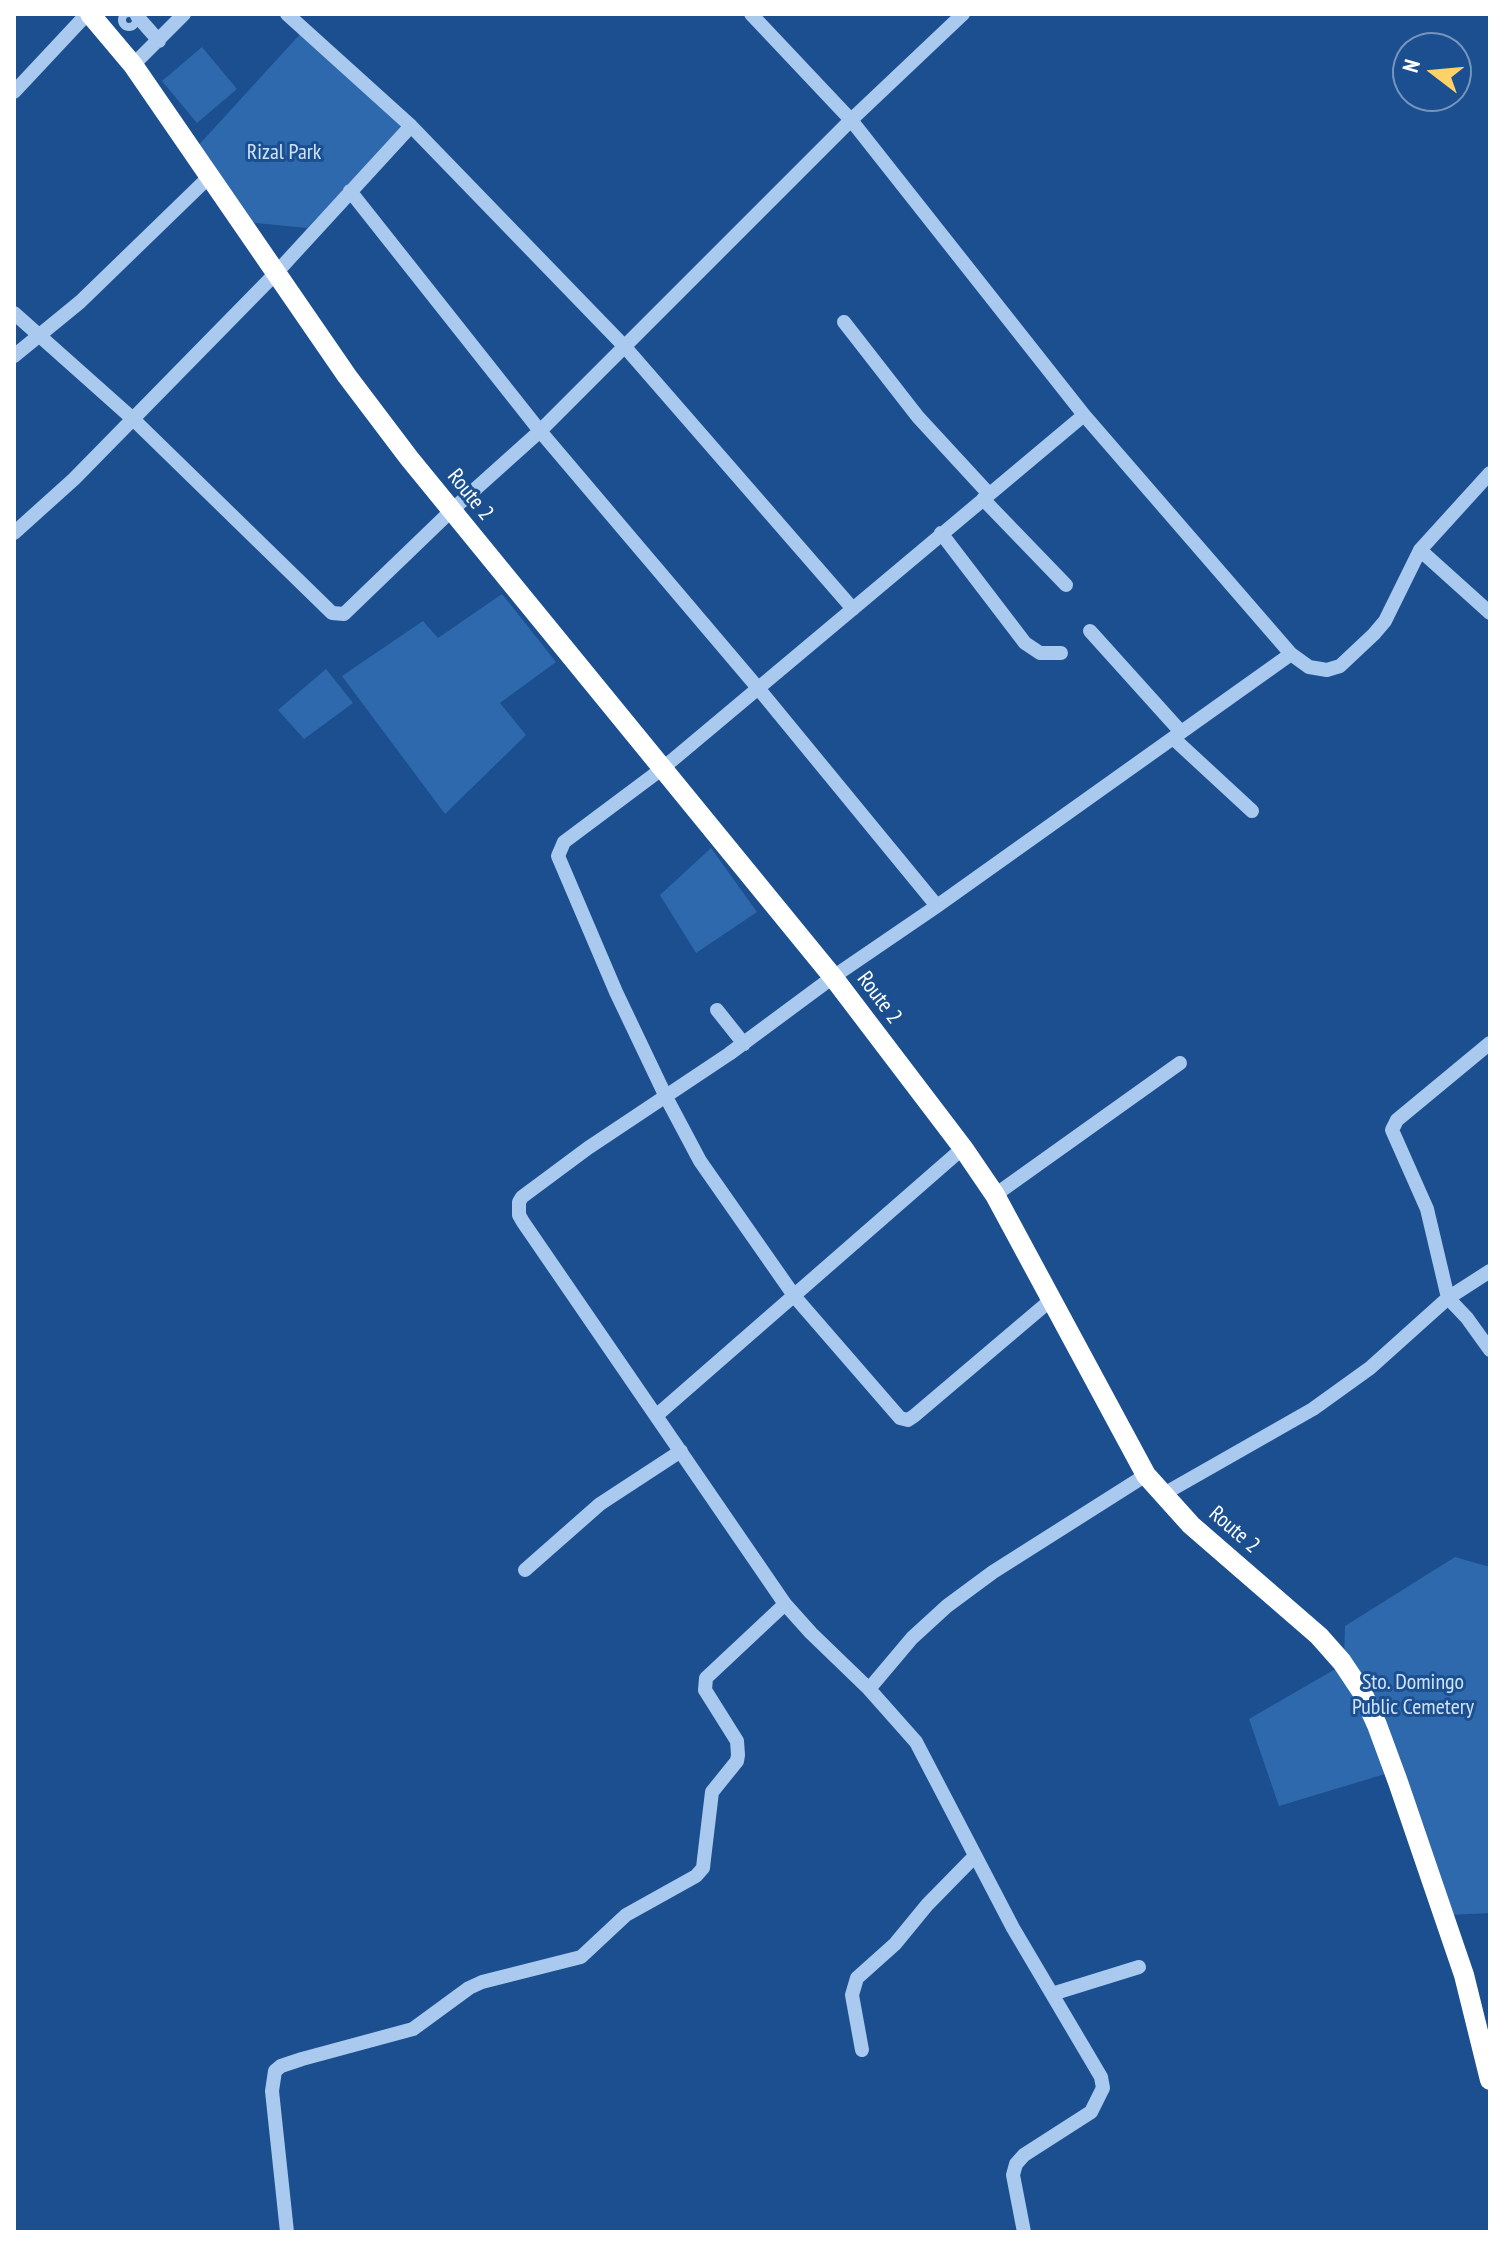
<!DOCTYPE html>
<style>
body{margin:0}
#map{position:relative;width:1504px;height:2246px;overflow:hidden;background:#1b4f8f;font-family:"PT Sans Narrow",sans-serif}
canvas{display:block}
.frame{position:absolute;inset:0;border:16px solid #fff;pointer-events:none}
.north{position:absolute;left:1392px;top:32px;width:80px;height:80px;box-sizing:border-box;background:#1b4f8f;border:2px solid #7695bc;border-radius:50%;rotate:286deg;font-size:22px;font-weight:700;line-height:32px;text-align:center;color:#fff}
.north::after{content:'';display:block;margin:auto;width:28px;height:36px;background:#ffd166;clip-path:polygon(50% 0,100% 100%,50% 72%,0 100%)}
</style>
<div id="map">
<canvas width="1504" height="2246"></canvas>
<div class="frame"></div>
<div class="north">N</div>
</div>
<script>
const c = document.querySelector('canvas').getContext('2d');
c.lineJoin = 'round';
function fillPath(path, color) { c.fillStyle = color; c.fill(path, 'evenodd'); }
const shape = rows => new Path2D(rows.map(r => 'M' + r).join(''));
function stroke(path, color, width, dash) { c.strokeStyle = color; c.lineWidth = width; c.lineCap = dash ? 'butt' : 'round'; c.setLineDash(dash || []); c.stroke(path); }
function write(font, color, halo, rows, align = 'center') {
  c.font = font + ' "PT Sans Narrow",sans-serif'; c.lineWidth = 6; c.setLineDash([]); c.textBaseline = 'middle'; c.strokeStyle = halo; c.fillStyle = color; for (const [text, x, y, turn = 0] of rows) {
    c.save(); c.translate(x, y); c.rotate((+turn || 0) * Math.PI / 180); c.textAlign = isNaN(turn) ? turn : align; if (halo) c.strokeText(text, 0, 0); c.fillText(text, 0, 0); c.restore();
  }
}
fillPath(shape([
 [302,32,405,126,307,228,246,222,196,148],
 [202,47,237,89,197,123,162,81],
 [502,594,556,662,500,703,526,735,445,814,342,676,423,621,438,638],
 [326,669,353,703,304,739,278,710],
 [711,848,757,912,696,953,660,895],
 [1455,1557,1490,1567,1490,1913,1449,1915,1395,1771,1279,1806,1249,1719,1344,1664,1345,1626]
]), '#2e69ad');
stroke(shape([
 [287,14,411,126,625,347,853,609],
 [751,14,851,120,1084,415,1291,654,1309,667,1327,670,1340,666,1374,634,1385,621,1420,550,1490,473],
 '125 20a4 4 0 1 1 8 0a4 4 0 1 1-8 0Z',
 [137,16,159,41],
 [133,65,184,14],
 [14,92,87,14],
 [350,191,540,431,758,688,937,906],
 [14,313,133,419,332,613,344,614,452,510,540,431,851,120,963,14],
 [844,322,918,417,989,494],
 [14,356,80,302,210,176],
 [983,499,1066,585],
 [14,533,74,479,277,272,411,126],
 [941,533,1025,643,1040,653,1061,653],
 [1420,550,1490,613],
 [1090,631,1181,732],
 [1173,738,1252,811],
 [717,1010,744,1044],
 [995,1195,1180,1063],
 [1490,1271,1448,1298,1467,1318,1490,1350],
 [1052,1299,914,1416,908,1420,900,1418,795,1297,700,1161,666,1097,616,992,558,856,564,842,663,768,1084,415],
 [657,1415,963,1148],
 [1162,1495,1313,1409,1370,1368,1448,1298,1427,1209,1392,1130,1397,1120,1490,1043],
 [525,1570,600,1504,681,1451],
 [869,1689,912,1638,947,1606,993,1572,1146,1475],
 [1052,1994,1139,1967],
 [862,2050,852,1995,857,1978,895,1944,927,1905,975,1856],
 [287,2232,272,2091,275,2071,281,2066,302,2059,413,2029,469,1988,482,1982,581,1957,626,1915,696,1876,703,1868,704,1859,712,1792,737,1761,738,1755,737,1741,705,1690,706,1678,785,1604],
 [1024,2232,1013,2175,1016,2164,1024,2155,1091,2112,1103,2088,1101,2077,1013,1928,916,1742,869,1689,811,1633,785,1604,523,1222,519,1215,519,1202,522,1197,588,1148,729,1054,833,977,937,906,1291,654]
]), '#a9c9ee', 14);
stroke(shape([
 [90,14,133,65,347,376,409,458,833,977,963,1148,995,1195,1146,1475,1191,1525,1319,1636,1342,1662,1362,1692,1377,1725,1398,1782,1464,1975,1490,2080]
]), '#fff', 20);
write('22px', '#cfe3fa', '#1b4f8f', [
 ["Rizal Park",284,153],
 ["Sto. Domingo",1413,1683],
 ["Public Cemetery",1413,1708]
]);
write('22px', '#fff', '#1b4f8f', [
 ["Route 2",470,495,51],
 ["Route 2",879,998,53],
 ["Route 2",1234,1530,41]
]);
</script>
